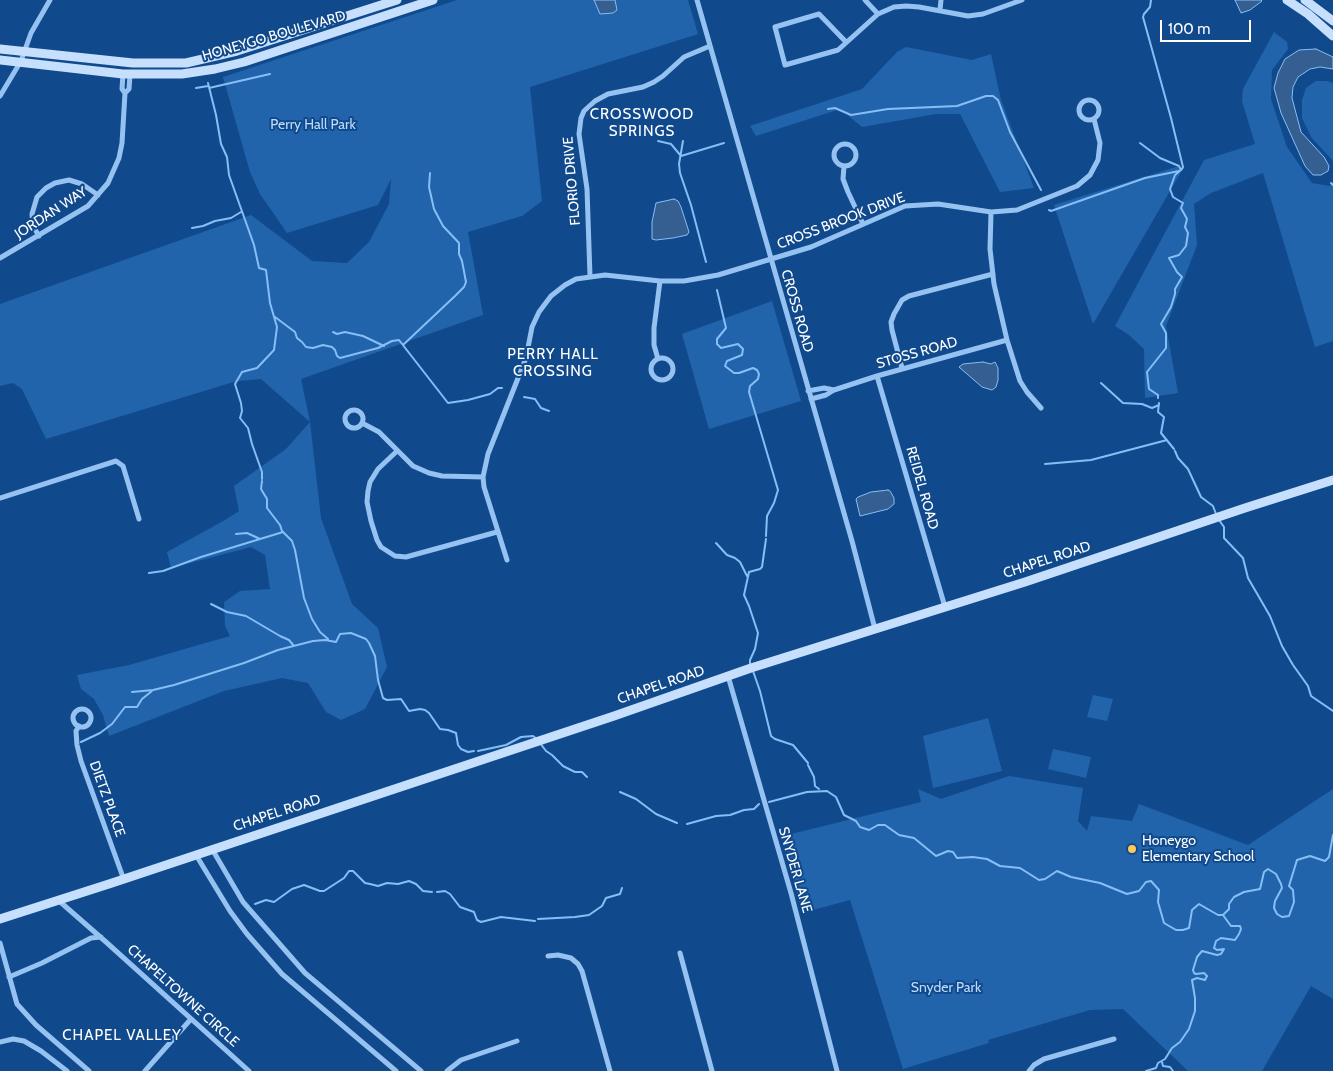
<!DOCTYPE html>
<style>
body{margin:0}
#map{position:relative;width:1333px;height:1071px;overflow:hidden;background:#104a8c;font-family:Cabin,sans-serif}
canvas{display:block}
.scale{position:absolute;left:1160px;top:20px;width:91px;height:22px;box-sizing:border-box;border:2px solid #fff;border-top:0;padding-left:6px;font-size:15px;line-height:18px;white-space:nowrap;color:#fff;-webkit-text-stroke:4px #104a8c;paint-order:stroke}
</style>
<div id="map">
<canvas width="1333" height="1071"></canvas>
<div class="scale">100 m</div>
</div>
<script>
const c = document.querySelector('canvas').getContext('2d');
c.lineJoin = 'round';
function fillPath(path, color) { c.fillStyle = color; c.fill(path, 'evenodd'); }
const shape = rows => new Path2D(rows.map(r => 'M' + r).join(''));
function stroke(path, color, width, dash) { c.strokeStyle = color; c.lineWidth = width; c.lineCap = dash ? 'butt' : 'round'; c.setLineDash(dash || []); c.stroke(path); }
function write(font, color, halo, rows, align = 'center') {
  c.font = font + ' Cabin,sans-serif'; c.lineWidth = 4; c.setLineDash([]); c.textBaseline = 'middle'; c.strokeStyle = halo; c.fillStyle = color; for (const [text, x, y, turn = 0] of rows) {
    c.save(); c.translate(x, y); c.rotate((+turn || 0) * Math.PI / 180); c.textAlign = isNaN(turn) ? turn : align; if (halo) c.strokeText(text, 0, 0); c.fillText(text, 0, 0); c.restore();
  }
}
fillPath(shape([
 [457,0,688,0,698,34,530,87,542,201,522,216,468,232,483,315,301,379,310,422,321,518,352,604,378,628,387,667,365,709,341,720,326,712,308,683,282,678,224,691,109,736,103,715,94,699,81,689,77,675,129,665,230,636,225,626,224,602,240,591,270,589,265,555,251,547,171,568,167,552,225,520,239,511,234,486,286,449,310,422,261,379,237,381,46,439,22,389,13,383,0,386,0,304,251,215,312,261,347,263,369,242,389,204,391,179,378,205,287,233,260,194,250,172,223,77],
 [1274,32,1287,42,1288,49,1272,70,1271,99,1287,147,1312,183,1329,186,1333,183,1333,341,1315,347,1263,173,1211,193,1194,204,1197,245,1166,326,1178,393,1145,398,1144,349,1129,335,1115,326,1204,160,1255,144,1242,101,1243,89],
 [906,47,972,60,991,54,1001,100,1034,188,1000,192,960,114,936,114,862,127,840,109,756,136,750,126,862,89,897,52],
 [1316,81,1327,81,1333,83,1333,161,1311,137,1302,118,1302,100,1306,88],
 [1179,166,1181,172,1093,324,1054,205],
 [772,301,801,401,709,429,682,334],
 [1093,695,1113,699,1107,721,1087,717],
 [988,718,1002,771,933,788,923,736],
 [1053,749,1091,757,1086,778,1048,769],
 [1009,776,1083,788,1078,821,1087,831,1091,816,1132,821,1139,804,1248,845,1333,789,1333,999,1311,986,1262,1071,1188,1071,1123,1009,1090,1010,988,1040,989,1043,903,1069,850,900,802,913,783,836,921,802,918,789,941,799]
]), '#2164ab');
const water = shape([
 [594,0,615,0,617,10,613,13,600,14,594,0],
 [1235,0,1261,0,1262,1,1250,10,1241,13,1235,0],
 [1316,49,1333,57,1333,69,1320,67,1310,69,1298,77,1293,87,1292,98,1301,132,1324,157,1329,166,1328,171,1321,175,1313,175,1305,166,1281,113,1274,88,1278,73,1285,59,1299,50,1316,49],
 [674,199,678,201,681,207,689,232,687,235,673,238,656,240,652,239,652,222,656,203,674,199],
 [983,362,991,364,995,362,998,368,998,380,996,387,992,390,982,387,959,367,963,364,983,362],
 [888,490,890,491,894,498,894,504,888,509,860,516,856,499,858,497,871,492,888,490]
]);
fillPath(water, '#345f90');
stroke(water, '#87bef6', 1);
stroke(shape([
 [1151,0,1150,7,1144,14,1143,17,1171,118,1183,167,1182,169,1175,175,1170,189,1173,197,1183,203,1181,208,1187,219,1185,227,1188,233,1186,246,1179,255,1169,258,1177,272,1182,277,1175,289,1175,294,1171,307,1161,324,1166,333,1166,348,1147,372,1149,389,1158,395,1158,398],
 [208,83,216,115,221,144,227,157,229,175,254,245,259,268,266,270,270,303,277,327,274,350,257,368,242,372,235,384,241,403,242,411,240,418,248,428,252,444,262,472,262,479],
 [196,88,208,86],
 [209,88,270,74],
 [828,109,835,108,851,115,888,109,957,106,986,96,993,96,998,100,1010,132,1041,190],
 [658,141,671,144,681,156],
 [683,141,679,164,680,173,691,205,706,262],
 [1140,143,1160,158,1179,166,1181,170],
 [681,156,724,143],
 [1331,183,1333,185],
 [1049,210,1051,211,1145,178,1179,171],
 [192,228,203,226,215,221,231,218,241,212],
 [717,290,726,328,717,339,717,344,721,348,738,344,743,349,742,355,727,361,725,366,734,373,739,373,753,368,757,370,759,374,758,379,750,386,749,392,778,490,774,503,767,516,766,536],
 [275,317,295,332,297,338,302,342,306,347,313,348,323,345,332,347,335,350,337,356,340,358,378,348,392,341,399,340,448,403,468,400,490,394,498,388,502,388],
 [333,332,337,334,345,332,363,336,384,346],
 [403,345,455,296,464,287,466,282,462,261,459,254,459,243,443,226,434,209,429,187,430,173],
 [1101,383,1123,403,1142,404,1152,408,1159,405],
 [524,397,535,399,541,408,549,411],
 [1159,403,1158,412,1164,417,1161,433,1174,449],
 [1175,451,1178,458,1188,469,1201,497,1213,506,1216,514],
 [1045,464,1091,460,1167,440],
 [262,481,261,489,267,499,267,508,280,525,282,531,292,541,295,550,304,598,312,619,320,632,328,639],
 [1219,520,1224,527,1224,538,1243,558,1248,578,1270,616,1282,646,1293,665,1308,686,1311,696,1333,711],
 [236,534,247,533,260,539],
 [716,543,727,555,735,558,740,562,747,576],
 [149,573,163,571,201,557,283,532],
 [211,604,227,612,246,616,280,636,289,640,294,646],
 [750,666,750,660,755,649,758,633,749,606,744,595,749,572,760,569,762,567,766,539],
 [753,671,760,691,771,736,775,739,793,745,808,763],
 [132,692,153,690,174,685,244,663,278,650,313,641,325,640,336,642,340,634,351,633,366,639,369,643,375,656,378,680,383,698,387,700,401,699,409,711,420,709,425,710,429,713,440,729,448,730,456,733,458,745,461,749,468,752,474,751],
 [81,742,100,733,112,724,125,707,137,707,142,699,152,691],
 [540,743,546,751,552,755,563,766,575,772,582,772,587,777],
 [478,751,506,745,521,737,533,736,537,739],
 [808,765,814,777,815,786,819,789],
 [620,792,636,799,656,814,677,823],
 [769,802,807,792,827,791,836,797,844,815,856,821,860,827,869,830,878,825,885,825,899,835,914,838,936,856,948,851,953,852,957,858,973,857,987,859,1000,866,1020,868,1039,880,1045,879,1057,871,1071,877,1100,883,1127,894,1139,891,1146,882,1151,881,1159,890,1158,902,1164,923,1176,930,1183,930,1189,928,1192,910,1199,904,1218,915,1223,915],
 [687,824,716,816,730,815,744,810,754,809,759,804],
 [437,892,445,891,450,894,460,907,474,912,477,920,481,922,501,917,535,921],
 [255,904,266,900,274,902,292,889,304,885,320,891,324,891,344,878,349,871,353,871,365,883,370,884,378,886,387,883,398,884,409,881,416,884,423,891,432,892],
 [1223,915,1229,909,1229,904,1234,897,1244,892,1260,889,1264,872,1268,869,1276,874,1281,884,1282,888,1275,901,1274,908,1277,914,1282,917,1289,916,1294,902,1293,890,1289,886,1297,860,1310,856,1325,861,1329,857,1333,835],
 [538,919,575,917,589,915,602,906,606,898,620,894,622,888],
 [1162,1062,1163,1066,1170,1067,1173,1071],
 [1146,1071,1156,1068,1158,1063,1165,1059,1172,1048,1180,1042,1189,1029,1195,1011,1195,998,1192,980,1197,978,1205,980,1207,976,1204,973,1196,974,1194,973,1193,970,1197,957,1202,951,1217,955,1221,954,1224,949,1217,950,1214,948,1216,941,1221,938,1235,940,1239,934,1241,929,1240,926,1231,926,1223,915]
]), '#87bef6', 2);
stroke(shape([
 [697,0,852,541,875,629],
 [865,0,878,14],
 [940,10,941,0],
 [846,42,819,14,775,27,785,65,838,50,878,14,894,7,906,6,919,7,968,16,983,14,1022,0],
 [125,93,129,89,130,75],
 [0,96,21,61,31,33,50,0],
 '1079 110a10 10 0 1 1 20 0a10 10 0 1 1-20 0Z',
 '834 155a11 11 0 1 1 22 0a11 11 0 1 1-22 0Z',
 [844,166,843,179,848,192,863,224],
 [991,212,990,249,994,284,1007,340,1020,381,1027,392,1041,408],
 [39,236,33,226,32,214,37,197,46,188,55,183,69,180,82,184,98,195],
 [0,258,88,206,108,183,119,158,122,143,125,93,122,89,123,74],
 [590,276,587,189,579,134,581,118,584,111,595,101,608,94,643,87,654,82,663,76,684,57,710,46],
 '651 369a11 11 0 1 1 22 0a11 11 0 1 1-22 0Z',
 [658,359,654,345,654,328,660,281],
 [902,368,892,330,891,322,894,314,902,300,909,296,993,274],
 [877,376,945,607],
 [808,391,824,388,834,390],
 [811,399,826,395,834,390,877,376,1007,340],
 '345 419a9 9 0 1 1 18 0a9 9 0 1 1-18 0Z',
 [362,423,379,432,413,466,429,473,442,476,483,477],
 [397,451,378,469,370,482,368,491,367,502,371,521,377,540,381,547,395,556,406,557,497,532],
 [0,498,116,461,123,466,139,519],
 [507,560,484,487,483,477,488,454,526,358,532,327,539,312,551,296,565,285,576,279,605,275,660,281,684,281,718,275,811,247,905,206,938,204,991,212,1017,210,1077,186,1090,175,1098,160,1100,143,1094,119],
 [728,676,791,893,837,1071],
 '73 718a9 9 0 1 1 18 0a9 9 0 1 1-18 0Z',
 [79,726,76,731,77,745,81,761,124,880],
 [212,849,243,902,305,973,421,1071],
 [196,855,230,911,247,934,282,974,396,1071],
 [58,900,106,942,249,1071],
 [0,943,17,1004,36,1025,89,1071],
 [680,953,712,1071],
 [548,956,558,955,571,958,578,964,582,971,610,1071],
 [9,977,42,963,91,938,101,937],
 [0,1042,13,1039,24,1041,41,1051,67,1071],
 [145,1071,191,1019],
 [447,1071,461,1060,517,1041],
 [1029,1071,1034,1065,1044,1059,1114,1039]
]), '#96c2f2', 5);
stroke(shape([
 [1287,0,1308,14,1333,36],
 [1305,0,1333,21],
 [0,49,133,63,186,63,237,51,397,0],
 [0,60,123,74,182,74,215,69,244,62,433,0],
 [0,919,112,883,614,716,751,668,1025,582,1245,508,1333,480]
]), '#c5dffd', 9);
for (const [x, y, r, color] of [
 [1132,849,5,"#ffc957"]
]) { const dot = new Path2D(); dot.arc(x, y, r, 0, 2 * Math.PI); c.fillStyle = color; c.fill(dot); stroke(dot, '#104a8c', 2); }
write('14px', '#fff', '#104a8c', [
 ["HONEYGO BOULEVARD",274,36,-16],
 ["FLORIO DRIVE",572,181,-95],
 ["JORDAN WAY",51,213,-33],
 ["CROSS BROOK DRIVE",841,221,-21],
 ["CROSS ROAD",797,311,74],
 ["STOSS ROAD",917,353,-16],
 ["REIDEL ROAD",922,488,74],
 ["CHAPEL ROAD",1047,560,-18],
 ["CHAPEL ROAD",661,685,-19],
 ["DIETZ PLACE",107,799,70],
 ["CHAPEL ROAD",277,813,-18],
 ["SNYDER LANE",795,870,74],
 ["CHAPELTOWNE CIRCLE",183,996,42]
]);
write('14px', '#bddcfd', '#104a8c', [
 ["Perry Hall Park",313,125],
 ["Snyder Park",946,988]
]);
write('14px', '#fff', '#104a8c', [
 ["Honeygo",1142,841],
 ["Elementary School",1142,857]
], 'left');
c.letterSpacing = '1px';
write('15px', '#fff', '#104a8c', [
 ["CROSSWOOD",642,115],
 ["SPRINGS",642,132],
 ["PERRY HALL",553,355],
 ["CROSSING",553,372],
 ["CHAPEL VALLEY",122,1036]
]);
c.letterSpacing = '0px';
</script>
